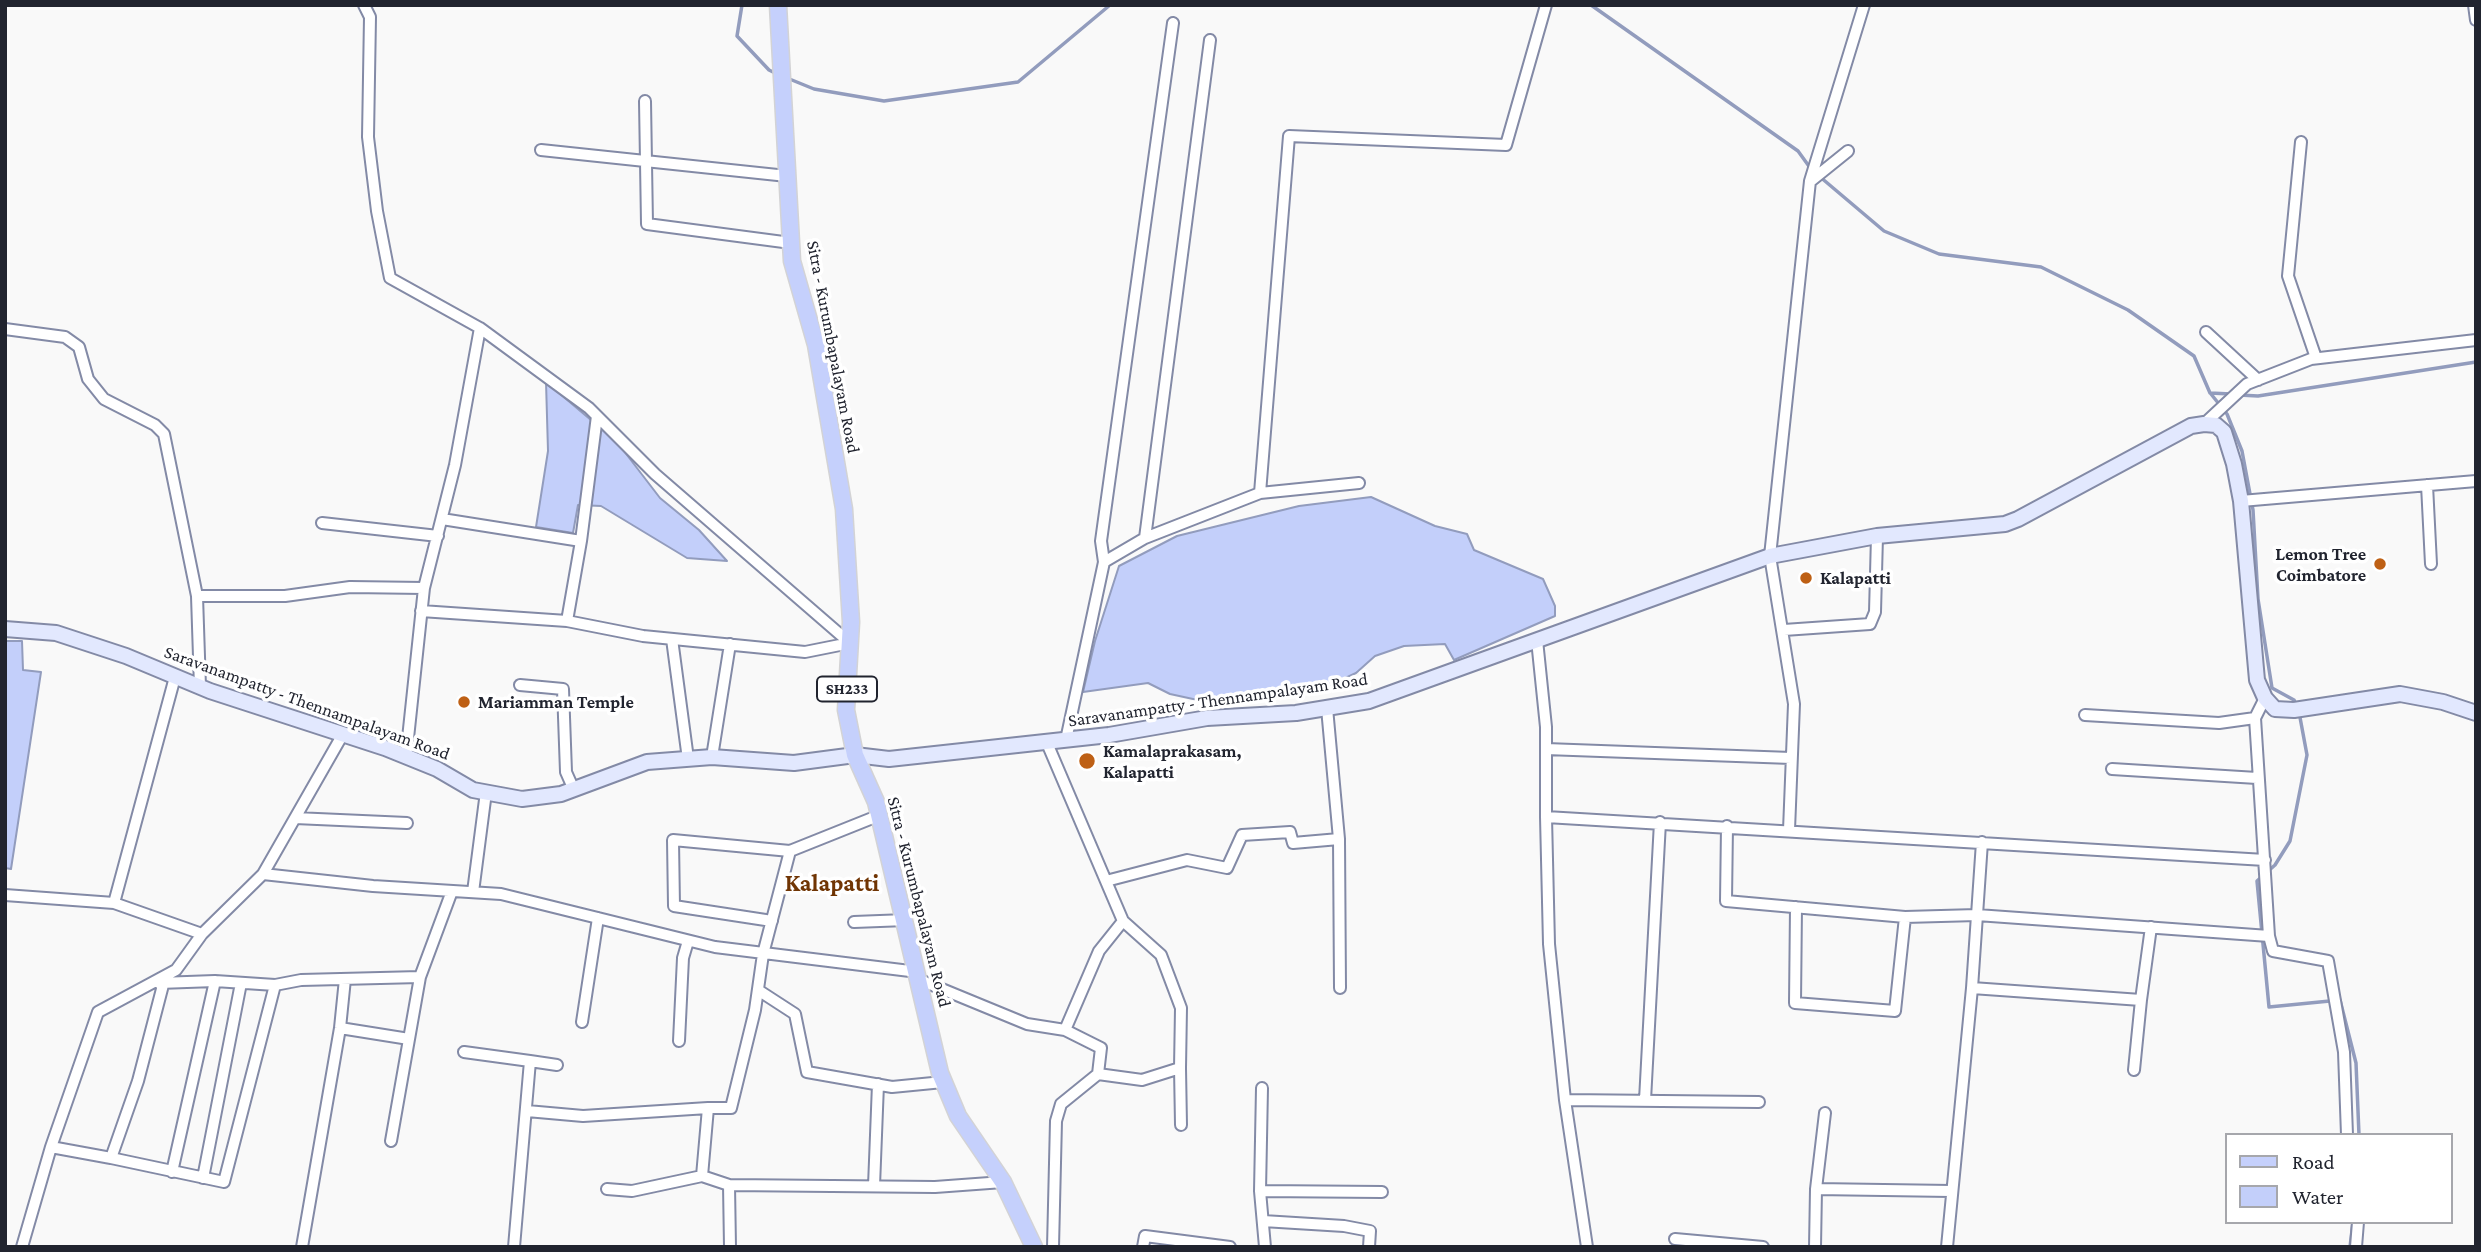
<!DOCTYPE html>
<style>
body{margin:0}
#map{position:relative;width:2481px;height:1252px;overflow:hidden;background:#f9f9f9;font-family:"Crimson Pro",serif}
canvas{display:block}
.frame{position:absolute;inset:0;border:7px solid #21242f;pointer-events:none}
.legend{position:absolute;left:2225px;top:1133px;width:228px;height:91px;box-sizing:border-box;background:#fff;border:2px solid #a6a7ac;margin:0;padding:9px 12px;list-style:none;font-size:21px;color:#21242f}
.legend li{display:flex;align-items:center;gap:14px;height:35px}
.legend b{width:35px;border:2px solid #a6a7ac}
</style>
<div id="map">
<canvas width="2481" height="1252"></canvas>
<div class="frame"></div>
<ul class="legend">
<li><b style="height:9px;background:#c5d0fc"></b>Road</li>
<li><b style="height:19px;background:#c3cffa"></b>Water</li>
</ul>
</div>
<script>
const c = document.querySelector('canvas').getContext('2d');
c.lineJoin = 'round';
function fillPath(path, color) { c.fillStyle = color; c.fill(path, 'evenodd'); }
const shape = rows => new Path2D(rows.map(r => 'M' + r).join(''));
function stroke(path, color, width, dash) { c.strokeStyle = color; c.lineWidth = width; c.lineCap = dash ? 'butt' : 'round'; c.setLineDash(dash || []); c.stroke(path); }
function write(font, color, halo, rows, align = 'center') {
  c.font = font + ' "Crimson Pro",serif'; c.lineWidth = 7; c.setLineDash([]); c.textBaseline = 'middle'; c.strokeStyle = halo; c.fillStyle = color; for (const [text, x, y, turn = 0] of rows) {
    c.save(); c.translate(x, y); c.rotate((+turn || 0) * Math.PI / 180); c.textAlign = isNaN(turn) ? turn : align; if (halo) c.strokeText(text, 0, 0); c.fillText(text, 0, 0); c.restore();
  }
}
const water = shape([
 [546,382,617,442,660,498,699,530,727,561,687,558,601,506,578,505,573,533,536,527,548,451,546,382],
 [1371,497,1435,526,1467,534,1474,550,1543,579,1555,606,1555,616,1454,660,1445,644,1404,646,1375,656,1356,673,1326,687,1310,690,1216,704,1170,694,1148,683,1083,692,1095,641,1119,566,1177,536,1299,506,1371,497],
 [5,641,22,641,23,670,41,672,11,869,5,868,5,641]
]);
fillPath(water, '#c3cffa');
stroke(water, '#929cbd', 2);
stroke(shape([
 [742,5,737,36,769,70,777,74],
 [1591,5,1798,151,1811,169],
 [787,78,814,89,884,101,1018,82,1110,5],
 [1819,176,1884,231,1939,254,2041,267,2128,310,2194,356,2210,393,2231,394],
 [2211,394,2227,414,2242,451,2253,510,2258,599,2272,688,2294,700,2296,705],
 [2239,395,2258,396,2476,362],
 [2299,712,2307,755,2290,841,2275,865,2257,881,2269,1007,2340,1000,2356,1063,2359,1135],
 [2350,1247,2353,1222]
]), '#929cbd', 3.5);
const minor = shape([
 [364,5,370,17,368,137,377,211,390,278,480,328,589,408,655,474,850,643],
 [2474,5,2476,20],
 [645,101,647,224,791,243],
 [2301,142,2288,276,2316,358],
 [541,150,787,176],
 [1812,180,1848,151],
 [5,329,65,337,79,347,88,379,104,399,155,425,164,434,197,596,200,687],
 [2206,332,2258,380],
 [2204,424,2247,384,2311,359,2476,340],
 [2427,485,2431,564],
 [1260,493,1289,136,1506,145,1546,5],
 [2241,501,2476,481],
 [442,519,581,541],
 [322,523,438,536],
 [1145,538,1210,40],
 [1104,562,1145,538,1260,493,1359,483],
 [197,596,285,596,350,587,424,588],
 [421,611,567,621,643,636,805,652,850,643],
 [567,621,581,541,597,416],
 [1784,630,1870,624,1875,612,1877,536],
 [672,639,688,759],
 [1537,640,1546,727,1546,817,2265,860],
 [520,685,563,689,566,772,574,790],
 [2265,698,2255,718,2269,936,2273,951,2328,961,2344,1052,2347,1135],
 [2085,715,2219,723,2255,718],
 [343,734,263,874,373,886,501,894,715,947,918,972],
 [1066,740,1104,562,1101,541,1173,23],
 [1047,743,1123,921,1161,955,1181,1008,1180,1068,1142,1080,1098,1074,1061,1104,1056,1121,1053,1247],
 [1546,749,1791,758],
 [406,757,424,588,455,465,480,328],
 [712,757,730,644],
 [2112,769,2257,778],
 [1546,817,1549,944,1565,1100,1759,1102],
 [295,818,407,823],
 [1727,826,1726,901,1905,917,1977,915,2269,936],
 [1789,830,1794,704,1770,556,1810,181,1864,5],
 [1339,839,1340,988],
 [1106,881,1187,860,1227,868,1242,835,1290,832,1293,843,1339,839,1327,708],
 [473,892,486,792],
 [5,895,114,903,202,934],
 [114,903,175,677],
 [1796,907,1795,1003,1895,1011,1905,917],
 [772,921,674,906,673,840,790,851],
 [854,922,906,920],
 [920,980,1027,1024,1065,1030,1101,1048,1098,1074],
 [159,983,215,981,275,985],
 [1972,988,2141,1000,2151,927],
 [758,990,795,1014,807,1072,892,1087,943,1082],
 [582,1022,598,918],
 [340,1028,409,1039],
 [1065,1030,1099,951,1123,921],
 [679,1041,683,958,688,941],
 [464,1052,530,1061],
 [1180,1068,1181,1125],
 [2134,1070,2141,1000],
 [1262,1088,1260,1191,1265,1247],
 [1565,1100,1587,1247],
 [1645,1100,1660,822],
 [527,1111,583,1116,708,1108],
 [391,1141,420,977],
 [51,1147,111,1158,138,1081,163,985],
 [111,1158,224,1182,275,985,301,980,420,977,452,891],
 [172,1172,215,981],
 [203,1178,241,983],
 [729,1185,935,1187,1003,1182],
 [874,1186,878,1084],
 [607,1189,632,1191,702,1176],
 [1816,1189,1951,1191],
 [1260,1191,1382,1192],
 [1263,1221,1344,1226,1370,1231,1369,1247],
 [1675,1239,1763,1247],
 [22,1247,51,1147,98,1012,176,970,202,934,263,874],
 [302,1247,340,1028,345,979],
 [514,1247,530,1061,557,1065],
 [730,1247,729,1185,702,1176,708,1108,731,1108,755,1010,763,954,790,851,880,815],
 [1143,1247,1145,1236,1230,1247],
 [1815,1247,1816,1189,1825,1113],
 [1947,1247,1972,988,1982,842],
 [2356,1247,2358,1222]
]);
const secondary = shape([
 [5,629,56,633,126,656,210,691,385,748,437,769,473,790,522,799,561,794,647,762,712,757,794,763,855,755,889,759,1109,735,1207,718,1296,713,1369,701,1770,556,1877,536,2005,524,2018,519,2191,426,2204,424,2216,425,2224,432,2234,464,2241,501,2257,680,2265,698,2275,709,2294,710,2400,694,2443,702,2476,713]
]);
const primary = shape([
 [778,5,792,261,816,345,844,509,851,622,846,710,855,755,876,802,940,1073,958,1116,1003,1182,1034,1247]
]);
stroke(minor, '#838aa6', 14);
stroke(secondary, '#838aa6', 18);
stroke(primary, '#d3d3d5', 19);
stroke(minor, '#fff', 10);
stroke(secondary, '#e2e8fe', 14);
stroke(primary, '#c5d0fc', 16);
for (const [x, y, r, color] of [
 [2380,564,7,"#be6015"],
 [1806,578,7,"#be6015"],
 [464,702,7,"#be6015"],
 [1087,761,9,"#be6015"]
]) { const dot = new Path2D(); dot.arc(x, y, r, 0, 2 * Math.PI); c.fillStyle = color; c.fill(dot); stroke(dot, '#fff', 2.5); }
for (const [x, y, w] of [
 [847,689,60]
]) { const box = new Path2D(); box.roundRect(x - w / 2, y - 12.5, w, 25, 5); c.fillStyle = '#fff'; c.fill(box); stroke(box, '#21242f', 2); }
write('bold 16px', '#21242f', null, [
 ["SH233",847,689]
]);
write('18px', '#21242f', '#fff', [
 ["Sitra - Kurumbapalayam Road",833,347,79],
 ["Saravanampatty - Thennampalayam Road",1218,700,-8],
 ["Saravanampatty - Thennampalayam Road",307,703,20],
 ["Sitra - Kurumbapalayam Road",919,902,76]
]);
write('bold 18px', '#21242f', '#fff', [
 ["Lemon Tree",2366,554,"right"],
 ["Coimbatore",2366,575,"right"],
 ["Kalapatti",1820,578],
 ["Mariamman Temple",478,702],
 ["Kamalaprakasam,",1103,751],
 ["Kalapatti",1103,772]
], 'left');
write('bold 24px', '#703504', '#fff', [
 ["Kalapatti",832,884]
]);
</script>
